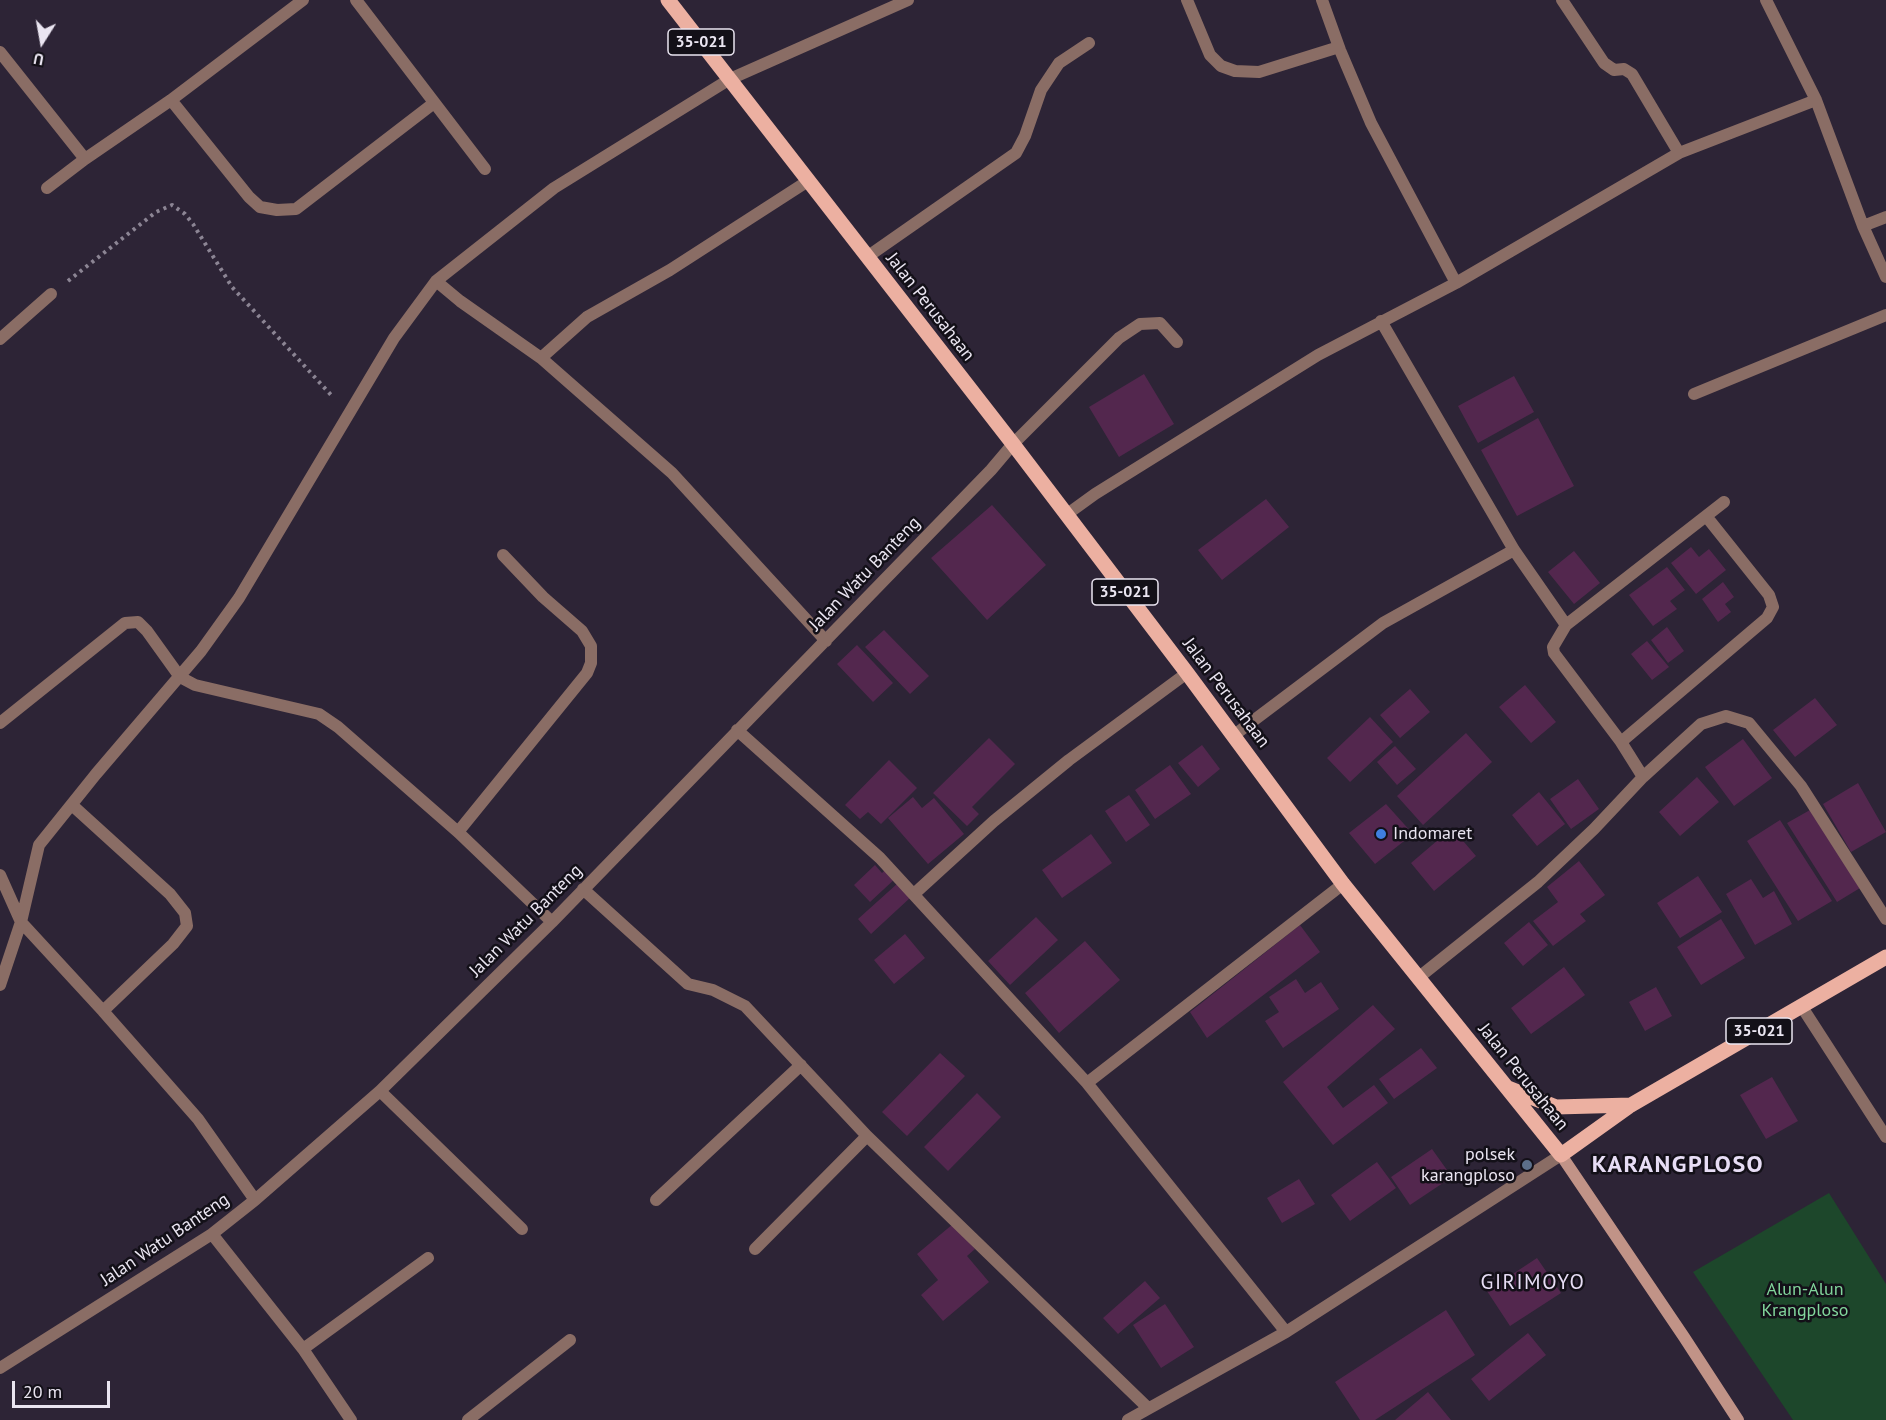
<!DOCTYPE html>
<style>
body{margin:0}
#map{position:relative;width:1886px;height:1420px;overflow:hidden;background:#2d2436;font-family:"PT Sans",sans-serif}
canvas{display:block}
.north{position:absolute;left:12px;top:12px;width:60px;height:60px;-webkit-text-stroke:4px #131018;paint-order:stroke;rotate:191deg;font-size:16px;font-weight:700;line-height:24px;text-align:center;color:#eae5f1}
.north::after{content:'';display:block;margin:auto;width:21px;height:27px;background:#eae5f1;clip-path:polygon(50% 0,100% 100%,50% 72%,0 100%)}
.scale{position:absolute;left:12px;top:1381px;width:98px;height:27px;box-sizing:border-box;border:3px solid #eae5f1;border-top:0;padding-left:8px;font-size:18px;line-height:21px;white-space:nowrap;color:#eae5f1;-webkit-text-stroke:4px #131018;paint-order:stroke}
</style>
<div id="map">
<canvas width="1886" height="1420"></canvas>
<div class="north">U</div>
<div class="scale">20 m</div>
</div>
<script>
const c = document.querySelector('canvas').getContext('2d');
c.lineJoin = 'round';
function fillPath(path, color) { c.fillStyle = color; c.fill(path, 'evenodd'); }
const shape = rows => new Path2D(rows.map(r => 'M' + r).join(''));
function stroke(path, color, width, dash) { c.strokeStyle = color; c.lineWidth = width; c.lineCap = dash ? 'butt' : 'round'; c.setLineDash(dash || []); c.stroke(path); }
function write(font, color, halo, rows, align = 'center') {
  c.font = font + ' "PT Sans",sans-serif'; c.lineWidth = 5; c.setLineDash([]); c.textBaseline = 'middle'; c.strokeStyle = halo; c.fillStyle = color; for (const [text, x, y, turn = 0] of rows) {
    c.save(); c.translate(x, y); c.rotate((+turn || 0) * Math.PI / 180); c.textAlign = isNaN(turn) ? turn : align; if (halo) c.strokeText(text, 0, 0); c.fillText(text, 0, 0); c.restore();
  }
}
fillPath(shape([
 [1829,1193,1886,1284,1886,1420,1793,1420,1693,1272]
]), '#1d472b');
fillPath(shape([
 [1144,374,1174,424,1119,457,1089,407],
 [1514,376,1534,412,1478,443,1458,406],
 [1538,418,1574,486,1517,516,1481,450],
 [1266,499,1289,527,1222,580,1198,550],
 [992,505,1046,565,987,620,931,558],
 [1691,547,1699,557,1709,549,1726,570,1696,594,1671,563],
 [1574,551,1600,583,1574,604,1548,572],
 [1667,567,1685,590,1670,601,1677,609,1653,626,1629,595],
 [1723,582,1734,597,1725,604,1731,612,1718,622,1702,599],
 [1667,627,1684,651,1668,663,1651,640],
 [884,630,929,676,910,694,865,647],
 [1647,641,1669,667,1652,680,1631,654],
 [857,645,893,683,873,702,837,664],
 [1525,685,1556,722,1531,743,1499,707],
 [1410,689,1430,712,1400,738,1380,715],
 [1815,698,1837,725,1795,757,1773,730],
 [1370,717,1393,742,1350,782,1327,758],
 [1466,733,1492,762,1423,825,1397,796],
 [989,738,1015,764,972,807,979,814,967,826,933,793],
 [1743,739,1772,778,1734,806,1705,767],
 [1202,745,1220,769,1198,787,1178,763],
 [1395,746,1416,769,1397,785,1377,762],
 [889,760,917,788,881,824,868,812,860,819,845,805],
 [1170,765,1191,794,1155,819,1135,790],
 [1697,777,1719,802,1680,836,1659,812],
 [1578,779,1599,809,1571,829,1550,799],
 [1858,783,1886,832,1851,852,1823,804],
 [1539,792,1565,824,1537,846,1512,815],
 [1129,795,1150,825,1126,842,1105,811],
 [913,797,922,808,934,798,964,834,928,864,888,818],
 [1386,804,1413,834,1375,864,1349,833],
 [1810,810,1860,888,1837,902,1787,823],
 [1780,820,1832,901,1798,921,1747,841],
 [1452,828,1476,856,1434,891,1411,863],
 [1091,834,1112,863,1062,898,1042,870],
 [1579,861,1605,895,1580,914,1586,921,1553,946,1533,921,1558,902,1547,887],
 [875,865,882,873,888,867,897,877,870,902,854,885],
 [1698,876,1722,912,1680,938,1657,903],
 [1751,879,1763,898,1774,891,1792,924,1755,945,1726,894],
 [898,883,911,897,871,934,858,919],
 [1036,917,1058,940,1010,985,988,961],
 [1721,919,1745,958,1701,985,1677,947],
 [1529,922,1548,945,1523,966,1504,943],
 [1300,925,1320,952,1207,1038,1190,1012],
 [905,934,925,958,894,984,874,960],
 [1085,941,1120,980,1059,1033,1025,993],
 [1564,967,1585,995,1531,1034,1511,1008],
 [1296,979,1305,993,1321,982,1339,1009,1283,1048,1265,1021,1279,1012,1269,997],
 [1656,987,1672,1016,1645,1031,1629,1002],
 [1373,1005,1395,1029,1327,1087,1343,1108,1374,1085,1388,1103,1333,1145,1283,1082],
 [1421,1048,1437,1068,1394,1099,1379,1079],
 [940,1053,965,1076,907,1136,882,1112],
 [1772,1077,1798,1121,1766,1139,1740,1095],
 [977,1093,1001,1117,948,1171,924,1147],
 [1432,1149,1452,1177,1410,1205,1391,1177],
 [1377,1162,1396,1188,1350,1221,1331,1195],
 [1299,1179,1315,1204,1282,1223,1267,1198],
 [953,1224,975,1249,967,1256,989,1282,943,1321,921,1295,938,1280,917,1254],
 [1537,1258,1561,1293,1510,1326,1487,1291],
 [1145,1281,1160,1298,1118,1334,1103,1318],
 [1165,1304,1194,1347,1161,1368,1133,1325],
 [1446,1310,1475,1355,1375,1420,1360,1420,1335,1382],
 [1528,1333,1546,1355,1489,1401,1471,1379],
 [1428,1392,1451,1420,1395,1420]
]), '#53274e');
stroke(shape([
 [68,281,156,212,172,205,185,214,193,224,232,287,332,396]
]), '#8c8594', 4, [3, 4.5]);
stroke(shape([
 [356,0,485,169],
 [1187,0,1210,55,1221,66,1235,71,1259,72,1339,47],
 [1322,0,1340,50,1371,123,1456,283],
 [1562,0,1604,63,1614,70,1624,69,1632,74,1679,153],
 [1766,0,1816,100,1863,226,1886,277],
 [0,52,85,159],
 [171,100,249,197,260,207,277,210,296,209,434,103],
 [47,188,85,159,171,100,303,0],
 [1863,226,1886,217],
 [867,257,1016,153,1025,136,1041,90,1059,63,1089,43],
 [436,281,460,301,541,358,672,473,826,641],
 [1381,321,1514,550,1566,625],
 [0,339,51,294],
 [541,358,587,317,670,270,808,181],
 [1694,394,1886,315],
 [1066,515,1095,494,1318,355,1456,283,1679,153,1816,100],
 [1706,516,1769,595,1773,607,1767,618,1621,742,1554,653,1553,647,1566,625,1724,502],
 [0,723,125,623,138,622,147,631,180,677,195,685,319,714,338,727,458,832,552,922],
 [737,730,880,858,1087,1083,1286,1332],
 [1233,736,1383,623,1514,550],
 [1621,742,1643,777],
 [72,805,170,894,185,913,187,926,173,944,103,1011],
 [458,832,587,673,591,663,591,646,582,631,543,597,503,555],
 [0,875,21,922,103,1011,198,1119,255,1200],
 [583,889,688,984,713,990,745,1006,867,1136,1148,1408],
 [914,894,994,821,1069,760,1187,673],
 [1418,978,1538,882,1594,829,1643,777,1701,724,1726,716,1749,723,1801,786,1886,919],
 [0,985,21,922,39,845,96,774,201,651,239,598,394,338,436,281,554,188,730,79,908,0],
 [1802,1007,1886,1137],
 [1087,1083,1343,884],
 [380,1091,522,1229],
 [656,1200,801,1065],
 [212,1234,303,1349,351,1420],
 [755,1249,867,1136],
 [303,1349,428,1258],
 [0,1368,212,1234,255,1200,380,1091,552,922,991,470,1013,444,1119,338,1140,324,1160,323,1177,342],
 [468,1420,570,1340],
 [1128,1420,1286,1332,1561,1155]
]), '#8a6d65', 12);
stroke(shape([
 [1561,1155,1684,1337,1738,1420]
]), '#c19387', 12);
stroke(shape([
 [668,0,1013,444,1187,673,1343,884,1561,1155,1631,1105,1886,957],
 [1508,1088,1556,1107,1631,1105]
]), '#ecb0a1', 15);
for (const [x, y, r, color] of [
 [1381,834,6,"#3f7fe0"],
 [1527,1165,6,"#5c6f8a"]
]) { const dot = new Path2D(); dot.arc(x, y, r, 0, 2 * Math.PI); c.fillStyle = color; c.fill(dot); stroke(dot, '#131018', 2); }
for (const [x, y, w] of [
 [701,42,66],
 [1125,592,66],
 [1759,1031,66]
]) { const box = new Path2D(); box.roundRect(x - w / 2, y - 13, w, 26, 4.5); c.fillStyle = '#131018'; c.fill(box); stroke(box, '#eae5f1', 1.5); }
write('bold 16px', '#eae5f1', null, [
 ["35-021",701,42],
 ["35-021",1125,592],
 ["35-021",1759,1031]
]);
write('18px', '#eae5f1', '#131018', [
 ["Jalan Perusahaan",930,307,52],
 ["Jalan Watu Banteng",865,574,-46],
 ["Jalan Perusahaan",1226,693,53],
 ["Jalan Watu Banteng",526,921,-45],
 ["Jalan Perusahaan",1523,1077,51],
 ["Jalan Watu Banteng",165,1240,-34]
]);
write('18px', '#eae5f1', '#131018', [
 ["Indomaret",1393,834],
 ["polsek",1515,1155,"right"],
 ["karangploso",1515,1176,"right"]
], 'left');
write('18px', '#82d69c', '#131018', [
 ["Alun-Alun",1805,1290],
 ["Krangploso",1805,1311]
]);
c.letterSpacing = '1.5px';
write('21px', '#e7ddf5', '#131018', [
 ["GIRIMOYO",1533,1283]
]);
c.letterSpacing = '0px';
c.letterSpacing = '1.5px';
write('bold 24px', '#e7ddf5', '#131018', [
 ["KARANGPLOSO",1678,1165]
]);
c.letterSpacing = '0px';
</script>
